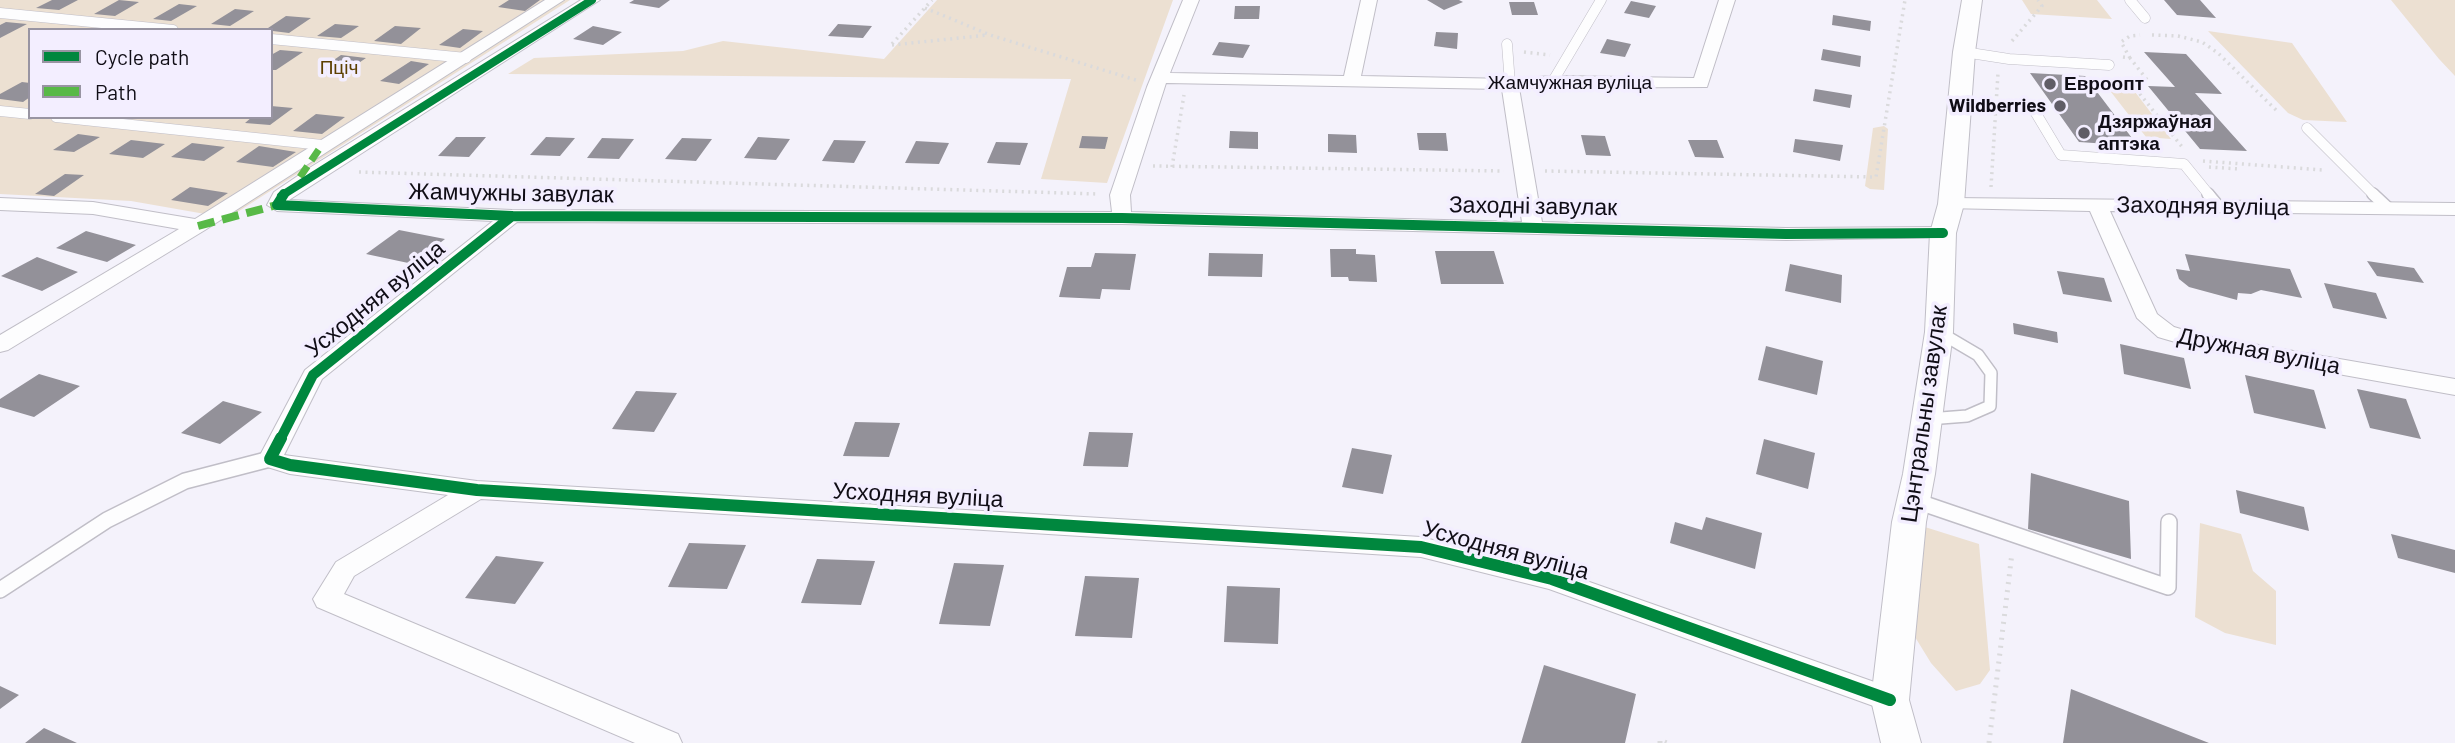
<!DOCTYPE html>
<meta charset="utf-8">
<style>
body{margin:0}
#map{position:relative;width:2455px;height:743px;overflow:hidden;background:#f4f2fb;font-family:Barlow,sans-serif}
canvas{display:block}
.legend{position:absolute;left:28px;top:28px;width:245px;height:91px;box-sizing:border-box;background:#f3eeff;border:2px solid #9894a2;margin:0;padding:9px 12px;list-style:none;font-size:21px;color:#100d16}
.legend li{display:flex;align-items:center;gap:14px;height:35px}
.legend b{width:35px;border:2px solid #9894a2}
</style>
<div id="map">
<canvas width="2455" height="743"></canvas>
<ul class="legend">
<li><b style="height:9px;background:#00873e"></b>Cycle path</li>
<li><b style="height:9px;background:#58b947"></b>Path</li>
</ul>
</div>
<script>
const c = document.querySelector('canvas').getContext('2d');
c.lineJoin = 'round';
function fillPath(path, color) { c.fillStyle = color; c.fill(path, 'evenodd'); }
const shape = rows => new Path2D(rows.map(r => 'M' + r).join(''));
function stroke(path, color, width, dash) { c.strokeStyle = color; c.lineWidth = width; c.lineCap = dash ? 'butt' : 'round'; c.setLineDash(dash || []); c.stroke(path); }
function write(font, color, halo, rows, align = 'center') {
  c.font = font + ' Barlow,sans-serif'; c.lineWidth = 7; c.setLineDash([]); c.textBaseline = 'middle'; c.strokeStyle = halo; c.fillStyle = color; for (const [text, x, y, turn = 0] of rows) {
    c.save(); c.translate(x, y); c.rotate((+turn || 0) * Math.PI / 180); c.textAlign = isNaN(turn) ? turn : align; if (halo) c.strokeText(text, 0, 0); c.fillText(text, 0, 0); c.restore();
  }
}
fillPath(shape([
 [0,0,570,0,228,218,131,201,0,194],
 [30,30,271,30,271,117,30,117],
 [937,0,1173,0,1107,183,1041,179,1071,79,508,74,534,58,683,51,723,41,884,59],
 [2022,0,2097,0,2112,19,2031,14],
 [2391,0,2455,0,2455,76,2439,59],
 [2208,31,2292,43,2347,122,2303,120,2288,113],
 [2104,83,2129,84,2171,139,2146,137],
 [1884,126,1888,129,1884,190,1870,189,1865,186,1873,128],
 [1909,522,1979,544,1990,670,1980,684,1956,691,1931,663,1899,611],
 [2200,523,2241,534,2253,571,2276,591,2276,645,2225,633,2195,617]
]), '#ece0d2');
fillPath(shape([
 [52,0,78,0,59,10,36,8],
 [119,0,139,2,115,16,94,14],
 [509,0,540,0,525,11,498,7],
 [634,0,670,0,659,8,629,3],
 [1427,0,1459,0,1463,2,1444,10],
 [2164,0,2200,0,2216,18,2177,15],
 [1631,1,1656,6,1649,18,1624,13],
 [1509,2,1534,2,1538,15,1512,15],
 [179,4,197,6,171,21,153,19],
 [1235,6,1260,6,1259,19,1234,19],
 [235,9,254,11,230,26,211,24],
 [1833,15,1871,21,1870,31,1832,25],
 [286,16,311,18,289,33,265,30],
 [6,22,27,24,0,38,0,25],
 [335,24,359,26,341,38,317,36],
 [838,24,872,26,863,38,828,36],
 [395,26,421,28,401,44,374,41],
 [593,26,622,32,603,45,573,39],
 [463,29,483,31,460,48,439,45],
 [1436,32,1458,33,1457,49,1434,46],
 [1607,39,1631,44,1625,57,1600,53],
 [1219,42,1250,45,1243,58,1212,55],
 [1823,49,1861,56,1860,67,1821,60],
 [280,50,303,52,276,70,271,70,271,55],
 [2144,52,2186,54,2222,94,2195,93,2247,151,2200,149,2148,86,2175,87],
 [341,55,366,58,344,73,318,71],
 [411,61,429,64,399,84,380,81],
 [2030,73,2085,76,2138,146,2079,142],
 [22,82,30,83,30,97,23,102,0,99,0,94],
 [1815,89,1852,95,1850,108,1813,101],
 [271,106,293,108,270,125,245,123,252,117,271,117],
 [316,114,345,117,322,134,293,131],
 [1230,131,1258,132,1258,149,1229,148],
 [1417,133,1446,133,1448,151,1419,150],
 [78,134,100,137,74,152,53,150],
 [1328,134,1356,135,1357,153,1328,152],
 [1581,135,1605,136,1611,156,1586,155],
 [1082,136,1108,137,1105,149,1079,148],
 [456,137,486,137,469,157,438,156],
 [546,137,575,138,560,156,530,155],
 [758,137,790,139,776,160,744,158],
 [602,138,634,139,619,159,587,158],
 [682,138,712,139,696,161,665,159],
 [1795,139,1843,145,1840,161,1793,152],
 [131,140,165,144,143,158,109,154],
 [834,140,866,141,854,163,822,161],
 [1688,140,1717,140,1724,158,1695,157],
 [916,141,949,143,939,164,905,163],
 [996,142,1028,143,1020,165,987,163],
 [192,143,225,147,204,161,171,157],
 [259,146,296,152,273,167,236,162],
 [65,174,84,175,54,196,35,194],
 [190,187,228,193,208,206,171,200],
 [399,230,445,239,413,264,366,254],
 [86,231,136,245,107,262,56,248],
 [1330,249,1356,249,1356,254,1375,255,1377,282,1349,281,1348,277,1331,277],
 [1435,251,1494,251,1504,284,1441,284],
 [1095,253,1136,254,1130,290,1102,289,1100,299,1059,297,1067,267,1091,267],
 [1209,253,1263,254,1262,277,1208,276],
 [2185,254,2290,269,2302,298,2261,290,2251,294,2238,293,2237,300,2189,287,2179,279,2176,269,2190,271],
 [37,257,78,272,42,291,1,276],
 [2367,261,2414,268,2424,283,2377,276],
 [1790,264,1842,275,1841,303,1785,291],
 [2057,271,2104,278,2112,302,2063,294],
 [2324,283,2376,293,2387,319,2333,308],
 [2013,323,2057,332,2058,343,2014,334],
 [2120,344,2184,358,2191,389,2124,374],
 [1766,346,1823,361,1817,395,1758,380],
 [39,374,80,386,34,417,0,407,0,399],
 [2245,375,2314,390,2326,429,2254,413],
 [2357,389,2406,399,2421,439,2370,428],
 [636,391,677,393,654,432,612,429],
 [223,401,262,412,220,444,181,433],
 [855,422,900,423,889,457,843,456],
 [1089,432,1133,433,1128,467,1083,466],
 [1764,439,1815,453,1808,489,1756,474],
 [1352,448,1392,455,1383,494,1342,487],
 [2031,473,2129,501,2131,559,2028,529],
 [2236,490,2304,507,2309,531,2240,513],
 [1706,517,1762,533,1755,569,1670,543,1675,522,1702,530],
 [2391,534,2455,550,2455,573,2398,558],
 [689,543,746,545,727,589,668,587],
 [496,556,544,562,515,604,465,598],
 [817,559,875,561,861,605,801,603],
 [954,563,1004,565,990,626,939,624],
 [1085,576,1139,578,1132,638,1075,636],
 [1227,586,1280,588,1278,644,1224,642],
 [1544,665,1636,694,1625,743,1521,743],
 [0,686,19,695,0,709],
 [2071,689,2209,743,2063,743],
 [44,728,77,743,25,743]
]), '#939199');
const serviceFar2 = shape([
 [2130,0,2145,18],
 [0,13,173,30],
 [271,39,466,58],
 [1507,44,1510,84],
 [1964,52,2009,59,2109,65],
 [1553,81,1601,0],
 [2031,105,2061,155,2184,164,2210,196],
 [0,111,30,114],
 [56,117,322,145],
 [2307,128,2375,196]
]);
const serviceFar1 = shape([
 [2208,194,2218,206],
 [2373,194,2388,208],
 [1928,419,1967,416,1990,406,1991,373,1978,355,1939,332]
]);
const service = shape([
 [1916,501,2168,587,2169,522],
 [0,590,107,520,185,481,270,459]
]);
const minor = shape([
 [545,0,564,0,205,230,8,350,0,352,0,335,179,229,93,214,0,210,0,198,93,202,195,219,545,0],
 [581,0,600,0,289,200,512,210,1112,212,1110,195,1147,87,1183,0,1199,0,1170,73,1344,76,1361,0,1377,0,1361,76,1510,79,1553,76,1694,78,1719,0,1735,0,1707,87,1519,88,1542,222,1786,228,1943,227,1950,229,1953,233,1950,237,1786,240,1122,224,517,222,322,379,284,455,477,481,1421,537,1561,572,1900,691,1905,700,1900,709,1890,712,1549,589,1421,557,481,499,354,576,344,594,678,734,682,743,635,743,317,607,313,599,336,562,448,495,290,474,261,465,258,459,305,370,493,221,277,211,267,205,274,192,311,167,581,0],
 [1166,83,1502,89,1522,222,1131,212,1130,195,1166,83],
 [1951,198,2455,203,2455,215,2110,211,2157,314,2174,327,2201,335,2455,379,2455,395,2199,349,2158,337,2137,318,2090,211,1944,208,1941,204,1951,198]
]);
const tertiary = shape([
 [1962,0,1982,0,1975,52,1964,204,1956,233,1953,332,1935,474,1926,522,1909,700,1921,743,1881,743,1871,700,1892,522,1903,474,1925,332,1930,233,1938,204,1953,52,1962,0]
]);
stroke(serviceFar2, '#c0bec7', 11);
stroke(serviceFar1, '#c0bec7', 14);
stroke(service, '#c0bec7', 18);
stroke(minor, '#c0bec7', 2);
stroke(tertiary, '#c0bec7', 2);
stroke(shape([
 [925,8,990,35,1139,81],
 [2152,35,2178,36,2202,42,2218,53,2277,111],
 [2012,41,2042,6,2038,0],
 [892,44,932,0],
 [892,45,988,35],
 [1524,52,1550,55],
 [2123,57,2130,58,2148,81,2132,84,2183,148],
 [2130,58,2121,42,2130,36,2140,35],
 [2203,161,2323,170],
 [1153,166,1504,171],
 [1172,167,1184,95],
 [2209,167,2240,169],
 [1545,171,1876,177,1905,0],
 [359,172,1098,194],
 [1991,187,1998,73]
]), '#dadadc', 3.5, [2, 4.5]);
stroke(shape([
 [1660,743,1660,740,1667,743],
 [1989,743,2012,553]
]), '#dadadc', 5, [2, 6]);
stroke(serviceFar2, '#fdfdfe', 10);
stroke(serviceFar1, '#fdfdfe', 11);
stroke(service, '#fdfdfe', 15);
fillPath(minor, '#fdfdfe');
fillPath(tertiary, '#fdfdfe');
stroke(shape([
 [300,177,322,145]
]), '#58b947', 7, [13, 7]);
stroke(shape([
 [198,226,277,205]
]), '#58b947', 8, [17, 8]);
stroke(shape([
 [281,196,592,0]
]), '#00873e', 8);
stroke(shape([
 [284,194,277,205,512,216,1122,218,1786,234,1943,233],
 [280,440,313,375,512,216]
]), '#00873e', 10);
stroke(shape([
 [281,438,270,459,290,465,477,490,1421,547,1552,579,1890,700]
]), '#00873e', 12);
for (const [x, y, r, color] of [
 [2050,84,7,"#605d66"],
 [2060,106,7,"#605d66"],
 [2084,133,7,"#605d66"]
]) { const dot = new Path2D(); dot.arc(x, y, r, 0, 2 * Math.PI); c.fillStyle = color; c.fill(dot); stroke(dot, '#f3eeff', 2.5); }
write('19px', '#5d4001', '#f3eeff', [
 ["Пціч",339,68]
]);
write('19px', '#100d16', '#f3eeff', [
 ["Жамчужная вуліца",1570,83]
]);
write('bold 19px', '#100d16', '#f3eeff', [
 ["Евроопт",2064,84],
 ["Wildberries",2046,106,"right"],
 ["Дзяржаўная",2098,122],
 ["аптэка",2098,144]
], 'left');
write('23px', '#100d16', '#f3eeff', [
 ["Жамчужны завулак",511,193,1],
 ["Заходні завулак",1533,206,1],
 ["Заходняя вуліца",2203,206,1],
 ["Усходняя вуліца",375,299,-39],
 ["Дружная вуліца",2259,351,11],
 ["Цэнтральны завулак",1924,414,-82],
 ["Усходняя вуліца",918,495,3],
 ["Усходняя вуліца",1506,550,15]
]);
</script>
